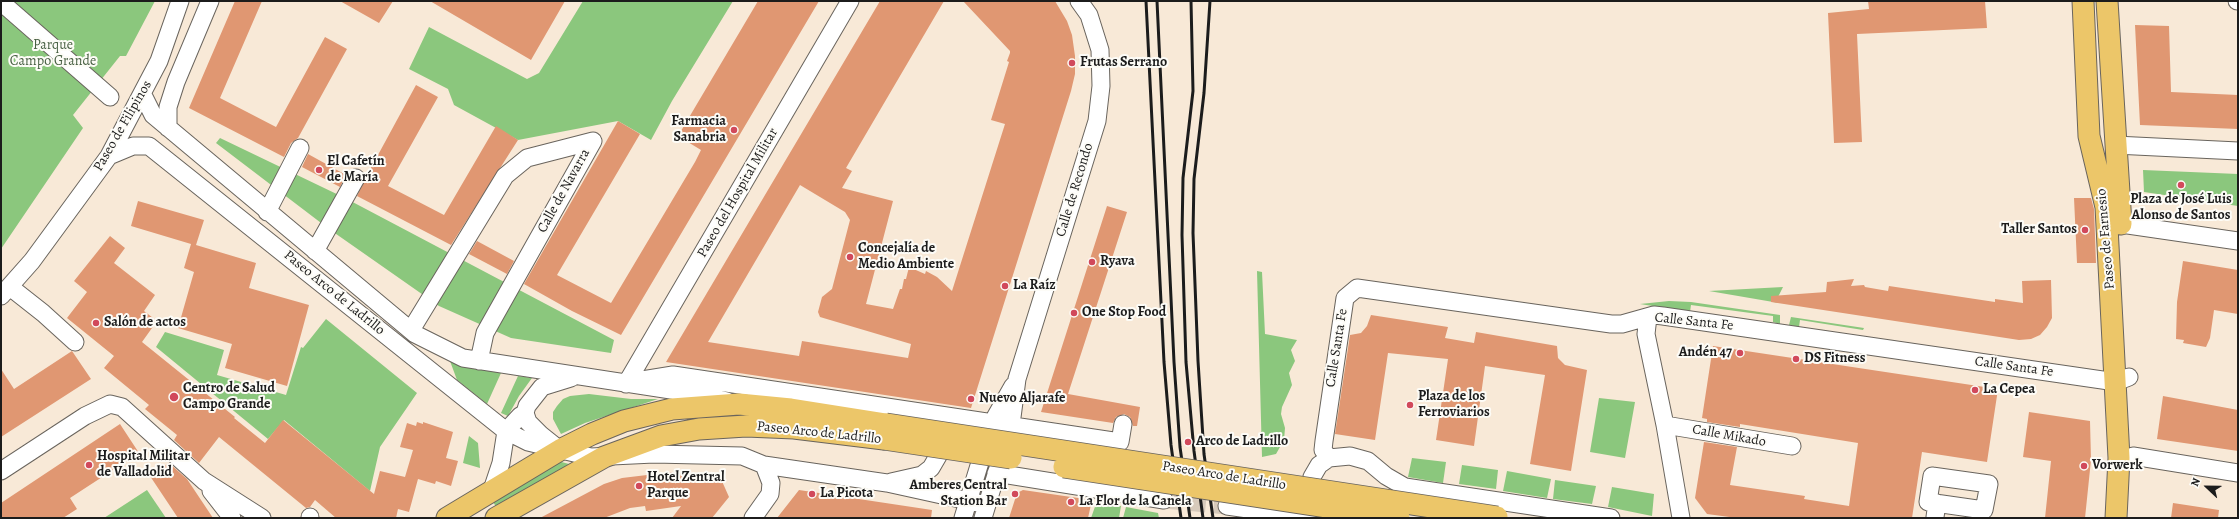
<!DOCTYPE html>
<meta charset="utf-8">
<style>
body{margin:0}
#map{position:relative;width:2239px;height:519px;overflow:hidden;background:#f8e9d7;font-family:Alegreya,serif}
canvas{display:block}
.frame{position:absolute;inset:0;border:2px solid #1c1c1c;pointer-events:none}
.north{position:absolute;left:2187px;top:467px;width:40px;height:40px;-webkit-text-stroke:3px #fdfcf7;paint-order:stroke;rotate:292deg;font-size:11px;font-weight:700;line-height:16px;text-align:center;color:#1c1c1c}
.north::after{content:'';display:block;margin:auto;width:14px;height:18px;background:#1c1c1c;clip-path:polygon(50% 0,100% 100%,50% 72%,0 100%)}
</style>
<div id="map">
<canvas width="2239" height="519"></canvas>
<div class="frame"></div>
<div class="north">N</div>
</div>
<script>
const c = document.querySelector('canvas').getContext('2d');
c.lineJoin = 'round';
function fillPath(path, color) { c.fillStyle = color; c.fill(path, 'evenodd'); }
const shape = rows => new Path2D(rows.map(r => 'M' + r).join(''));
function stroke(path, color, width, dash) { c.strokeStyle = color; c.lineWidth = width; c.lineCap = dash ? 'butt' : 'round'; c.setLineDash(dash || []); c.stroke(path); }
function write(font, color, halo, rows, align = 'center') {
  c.font = font + ' Alegreya,serif'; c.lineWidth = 4; c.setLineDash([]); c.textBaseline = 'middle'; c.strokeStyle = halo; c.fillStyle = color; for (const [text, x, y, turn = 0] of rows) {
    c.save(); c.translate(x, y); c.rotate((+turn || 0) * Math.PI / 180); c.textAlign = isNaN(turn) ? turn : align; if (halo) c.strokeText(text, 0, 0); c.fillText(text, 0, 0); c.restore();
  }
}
fillPath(shape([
 [1,1,155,1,126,56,120,56,73,115,83,128,1,249],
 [583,1,733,1,672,101,651,140,618,121,518,140,454,105,448,89,409,69,429,27,527,79,539,73],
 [220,138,345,198,614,340,611,353,511,338,439,306,329,229,216,143],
 [2143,170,2238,174,2238,206,2144,192],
 [1257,271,1262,272,1265,334,1297,340,1291,350,1295,361,1289,373,1292,385,1282,407,1281,414,1285,428,1284,440,1276,454,1262,457],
 [1783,287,1778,297,1779,303,1709,291],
 [1669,301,1691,302,1780,315,1780,324,1773,322,1773,316,1691,305,1690,312,1640,304],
 [1791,317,1864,328,1863,330,1800,320,1799,327,1789,325],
 [326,319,417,393,380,447,370,491,284,420,268,439,156,347,165,332,224,350,217,375,286,395,301,347,303,348],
 [450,361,501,373,487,404,457,380],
 [518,376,532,378,519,396,508,416,501,413],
 [589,394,631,399,658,399,585,423,561,434,553,419,553,412,557,406,563,399,570,396],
 [1599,398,1635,402,1625,458,1590,452],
 [469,436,478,443,480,468,463,463],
 [1412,458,1446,462,1443,483,1408,477],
 [554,460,569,464,498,509,492,501],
 [1462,465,1498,470,1496,489,1459,484],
 [1507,471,1551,479,1547,498,1503,491],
 [1555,480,1596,486,1592,504,1553,499],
 [1612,487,1654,494,1652,516,1608,507],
 [147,490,166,518,104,518],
 [1097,501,1121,506,1119,518,1091,518],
 [1126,507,1158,513,1159,518,1123,518]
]), '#8bc77d');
fillPath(shape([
 [235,1,262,1,220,98,276,127,325,37,347,49,298,138,291,143,284,157,189,108],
 [340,1,393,1,379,23],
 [430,1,565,1,531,60],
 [758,1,819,1,621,335,572,311,524,284,618,121,640,134,557,275,611,303,695,162,701,150,678,136],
 [880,1,944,1,846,168,852,171,842,188,893,201,866,304,893,309,900,289,902,289,904,279,906,279,909,267,925,274,926,271,937,277,952,291,1005,124,991,120,1009,62,1007,61,1010,53,1010,51,963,1,1055,1,1067,21,1072,35,1075,56,1075,74,1071,91,971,408,666,362],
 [800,185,845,212,850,220,832,289,822,297,818,312,820,317,911,344,908,358,802,341,799,356,708,342],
 [1868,1,1985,1,1987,28,1857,34,1862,142,1834,143,1828,13,1869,9],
 [2135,25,2169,26,2171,92,2238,95,2238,129,2140,125],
 [416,85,438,97,388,186,444,215,496,126,518,140,451,245,357,196,366,177],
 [308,154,346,175,340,187,302,167],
 [2074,198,2091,198,2094,209,2096,263,2077,263],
 [138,201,204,220,196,245,256,263,249,288,309,305,287,386,225,368,232,344,178,328,194,272,184,268,191,244,131,226],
 [1107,206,1127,212,1068,394,1140,407,1137,426,1133,426,1130,417,1124,414,1116,417,1113,423,1041,412],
 [110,236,125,248,114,263,155,295,144,311,157,321,142,342,235,417,234,418,265,443,283,420,374,494,380,471,405,477,413,450,400,447,407,423,416,426,417,422,423,424,423,422,453,432,446,458,458,461,451,486,436,481,435,484,418,479,409,512,398,509,396,518,336,518,315,500,310,507,306,508,219,437,199,463,174,440,177,435,145,409,149,405,104,368,114,356,67,318,87,292,74,281],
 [477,241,514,261,507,274,469,254],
 [2183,261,2238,270,2238,314,2214,310,2210,338,2206,347,2183,343,2184,340,2176,339,2177,302],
 [1854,279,1851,286,1864,285,1865,287,1888,291,1889,286,1995,302,1995,299,2023,303,2022,281,2051,280,2052,318,2047,327,2040,335,2031,339,2019,340,1771,302,1771,296,1826,292,1827,282],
 [1371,315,1448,327,1445,338,1474,343,1476,332,1557,346,1558,358,1565,365,1587,370,1571,471,1530,464,1545,375,1485,366,1474,446,1436,440,1448,359,1388,353,1375,440,1335,434,1350,335,1361,333,1367,326],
 [1713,346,1998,389,1987,462,1922,452,1912,518,1737,518,1707,514,1695,498,1704,442,1737,447,1730,485,1805,496,1804,499,1849,506,1858,443,1740,424,1740,427,1707,422,1707,419,1702,418],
 [72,351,91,379,1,437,1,369,14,389],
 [2163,396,2238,410,2238,451,2157,439],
 [2029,412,2090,421,2091,460,2085,518,2045,518,2051,461,2023,457],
 [120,424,139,453,70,498,77,509,63,518,1,518,1,503],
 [169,463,187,479,213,518,178,518,150,476],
 [672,472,721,479,729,497,712,518,672,518,681,506,646,511,645,506,630,508,604,518,540,518,604,484,622,478],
 [799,490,932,510,931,518,777,518],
 [1023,490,1092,500,1088,518,1009,518,1017,493],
 [2173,503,2219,510,2218,518,2171,518]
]), '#e09772');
stroke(shape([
 [1164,500,1227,506]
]), '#d7cabb', 17, [17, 8]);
const minor = shape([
 [2237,1,2238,1],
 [1,2,110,97],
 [143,95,153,115,415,334,463,358,697,394,727,401],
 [168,128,168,107,176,82,210,1],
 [2115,145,2238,151],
 [109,156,133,146,149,146,506,431,528,442,591,457,654,454,742,456,764,465,887,483,987,505],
 [267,212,300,148],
 [2121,224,2238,241],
 [315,251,356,178],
 [10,287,43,313,75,342],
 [1,296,32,261,109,156,159,61,180,1],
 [1648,317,1646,334,1665,425,1681,518],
 [411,330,505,176,527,158,593,141,485,333,479,361],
 [636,381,673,375,1120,442,1123,424],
 [626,384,850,1],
 [1665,425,1792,446],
 [556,447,541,435,528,422,525,413,527,406,542,387,571,378],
 [2133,456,2238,473],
 [1329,458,1323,450,1324,441,1345,298,1357,288,1611,324,1622,324,1654,315,1663,316,2116,382,2129,377],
 [1329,458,1350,456,1368,461,1386,476,1405,487,1611,518],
 [1,471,85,416,110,404,122,407,204,481,262,518],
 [996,473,1164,500],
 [1932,476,1989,484,1984,510,1928,502,1932,476],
 [1312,477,1319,465,1329,458],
 [891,482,922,475,931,468,938,456,945,437],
 [492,490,501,463,506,431,520,416,525,413],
 [211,491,232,518],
 [1227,506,1310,518],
 [310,517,310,518],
 [1935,517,1937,503],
 [753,518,770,494,771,483,764,465],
 [963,518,992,423,1013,386],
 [983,518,1011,425,1017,379,1097,121,1101,86,1100,50,1089,15,1079,1]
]);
const major = shape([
 [2083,1,2089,136,2106,207,2119,458,2116,518],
 [2107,1,2121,224],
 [447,518,560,450,592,434,624,421,672,409,739,404,791,409,886,424],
 [496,518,604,457,661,436,699,429,746,426,794,428,884,439]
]);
stroke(minor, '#69645d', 19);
stroke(major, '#69645d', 23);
stroke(minor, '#fff', 17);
stroke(major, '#ecc669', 21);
stroke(shape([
 [1146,1,1164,362,1171,445,1181,518],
 [1157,1,1174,362,1180,447,1190,518],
 [1191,1,1193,91,1183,178,1182,235,1186,362,1194,451,1203,518],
 [1210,1,1204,93,1194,179,1193,233,1198,361,1204,454,1213,518]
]), '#1c1c1c', 3);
const majorBridge = shape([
 [886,424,1497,517],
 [884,439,1011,458],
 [1064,467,1399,518]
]);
stroke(majorBridge, '#69645d', 23, []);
stroke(majorBridge, '#ecc669', 21);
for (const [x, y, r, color] of [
 [1072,63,4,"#d1495b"],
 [734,130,4,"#d1495b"],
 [319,170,4,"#d1495b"],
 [2181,185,4,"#d1495b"],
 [2085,230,4,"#d1495b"],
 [850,257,4,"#d1495b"],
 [1092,262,4,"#d1495b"],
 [1005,286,4,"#d1495b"],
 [1074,313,4,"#d1495b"],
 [96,323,4,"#d1495b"],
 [1740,353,4,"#d1495b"],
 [1796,359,4,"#d1495b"],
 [1975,390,4,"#d1495b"],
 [174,397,5,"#d1495b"],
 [971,399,4,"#d1495b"],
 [1410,405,4,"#d1495b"],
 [1188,442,4,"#d1495b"],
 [89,465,4,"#d1495b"],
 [2084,466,4,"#d1495b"],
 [639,486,4,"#d1495b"],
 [812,494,4,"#d1495b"],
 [1015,494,4,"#d1495b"],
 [1071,502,4,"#d1495b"]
]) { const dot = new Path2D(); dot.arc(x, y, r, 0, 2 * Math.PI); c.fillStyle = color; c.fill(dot); stroke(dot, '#fdfcf7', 1.5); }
write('14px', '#486043', '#fdfcf7', [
 ["Parque",53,46],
 ["Campo Grande",53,62]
]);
write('bold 14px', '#1c1c1c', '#fdfcf7', [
 ["Frutas Serrano",1080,63],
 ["Farmacia",726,122,"right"],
 ["Sanabria",726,138,"right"],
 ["El Cafetín",327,162],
 ["de María",327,178],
 ["Plaza de José Luis",2181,200,"center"],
 ["Alonso de Santos",2181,216,"center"],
 ["Taller Santos",2077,230,"right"],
 ["Concejalía de",858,249],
 ["Medio Ambiente",858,265],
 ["Ryava",1100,262],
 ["La Raíz",1013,286],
 ["One Stop Food",1082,313],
 ["Salón de actos",104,323],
 ["Andén 47",1732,353,"right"],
 ["DS Fitness",1804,359],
 ["Centro de Salud",183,389],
 ["Campo Grande",183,405],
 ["La Cepea",1983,390],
 ["Plaza de los",1418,397],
 ["Ferroviarios",1418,413],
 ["Nuevo Aljarafe",979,399],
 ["Arco de Ladrillo",1196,442],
 ["Hospital Militar",97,457],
 ["de Valladolid",97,473],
 ["Vorwerk",2092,466],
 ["Hotel Zentral",647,478],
 ["Parque",647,494],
 ["Amberes Central",1007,486,"right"],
 ["Station Bar",1007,502,"right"],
 ["La Picota",820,494],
 ["La Flor de la Canela",1079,502]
], 'left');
write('14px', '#1c1c1c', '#fdfcf7', [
 ["Paseo de Filipinos",123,126,-60],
 ["Calle de Recondo",1075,190,-73],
 ["Calle de Navarra",564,191,-61],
 ["Paseo del Hospital Militar",738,193,-60],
 ["Paseo de Farnesio",2106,239,-95],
 ["Paseo Arco de Ladrillo",334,293,39],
 ["Calle Santa Fe",1694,322,6],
 ["Calle Santa Fe",1337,348,-81],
 ["Calle Santa Fe",2014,367,8],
 ["Paseo Arco de Ladrillo",819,433,6],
 ["Calle Mikado",1729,436,10],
 ["Paseo Arco de Ladrillo",1224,476,9]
]);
</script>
